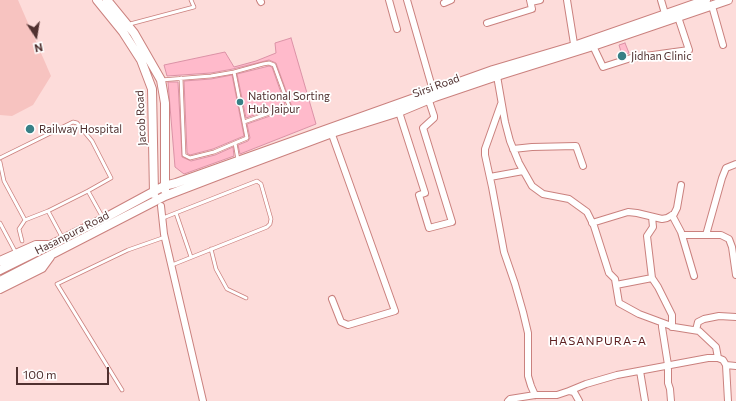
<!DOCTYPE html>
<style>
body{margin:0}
#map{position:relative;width:736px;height:401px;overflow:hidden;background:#fddcda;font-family:Commissioner,sans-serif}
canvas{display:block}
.north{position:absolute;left:16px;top:16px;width:40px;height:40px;-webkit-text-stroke:3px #fff;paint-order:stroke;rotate:168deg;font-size:11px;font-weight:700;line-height:16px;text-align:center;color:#503130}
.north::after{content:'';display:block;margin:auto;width:14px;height:18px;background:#503130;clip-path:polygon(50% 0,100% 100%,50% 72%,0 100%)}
.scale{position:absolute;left:16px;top:367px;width:93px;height:18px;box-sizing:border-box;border:2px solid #503130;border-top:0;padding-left:5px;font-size:12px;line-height:14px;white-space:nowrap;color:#503130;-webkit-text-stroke:3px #fff;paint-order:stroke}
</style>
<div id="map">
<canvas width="736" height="401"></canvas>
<div class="north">N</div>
<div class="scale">100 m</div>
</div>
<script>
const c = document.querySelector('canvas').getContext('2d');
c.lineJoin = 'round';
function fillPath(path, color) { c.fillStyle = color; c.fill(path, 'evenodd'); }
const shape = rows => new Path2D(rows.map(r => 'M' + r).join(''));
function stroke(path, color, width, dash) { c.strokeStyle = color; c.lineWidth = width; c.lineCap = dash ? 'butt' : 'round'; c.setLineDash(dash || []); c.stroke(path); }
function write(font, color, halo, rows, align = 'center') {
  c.font = font + ' Commissioner,sans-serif'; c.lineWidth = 3.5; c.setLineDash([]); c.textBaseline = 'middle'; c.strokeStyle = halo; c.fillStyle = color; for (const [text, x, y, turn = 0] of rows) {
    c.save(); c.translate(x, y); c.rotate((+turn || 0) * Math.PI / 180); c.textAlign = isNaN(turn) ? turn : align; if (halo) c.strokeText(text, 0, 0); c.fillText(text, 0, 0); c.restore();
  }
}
fillPath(shape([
 [0,0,18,0,51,76,33,105,12,116,0,115]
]), '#f7c3c0');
const building = shape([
 [291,38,316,124,240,154,238,145,248,141,250,138,247,124,290,109,292,107,276,63,269,60,233,69,211,73,167,76,164,65,225,52,234,67,256,61,276,53,275,43,291,38],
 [625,43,629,53,622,55,619,45,625,43],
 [269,66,272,67,285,104,246,118,237,74,269,66],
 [232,75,244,136,213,149,190,155,187,153,184,81,211,79,232,75],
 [168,82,178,82,182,157,191,161,215,155,233,147,234,156,184,174,175,167,168,82]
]);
fillPath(building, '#ffbacb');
stroke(building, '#db92a6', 1);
const service = shape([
 [128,26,130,24,194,7,191,0],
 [234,72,263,64,269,63,274,65,289,106,244,122],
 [181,78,184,155,190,158,214,152,235,143,238,160],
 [161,80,211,76,234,72,247,138,235,143],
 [0,158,73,122,77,123,92,141,111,178,88,191,48,211,62,237],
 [0,162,4,181,25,220,48,211],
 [88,191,103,218],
 [176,213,191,257],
 [163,218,257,181,261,184,271,219,270,224,267,227,172,265],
 [0,223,16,253],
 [22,241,19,229,25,220],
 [211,249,216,269,227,289,246,298],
 [122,390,57,284,128,250,165,237]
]);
const minor = shape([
 [260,0,261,2],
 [389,0,397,29],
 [407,0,434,94],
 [567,0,575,50],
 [661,0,666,17],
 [531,2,540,0],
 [444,3,451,0],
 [712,6,723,45],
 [487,23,532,9,530,0],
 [593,46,603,67,631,58,689,50,678,17],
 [497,76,505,122,510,141,519,163,532,186,543,194,569,199,587,212,594,226,609,273,615,279,619,303,639,314,674,327,699,331,716,347,718,358,723,360,726,365,728,401],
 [501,104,485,149,485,155,492,187,504,252,515,284,523,312,528,333,528,376,531,386,535,395],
 [399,112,425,193,419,195,429,228,452,222,423,128,434,118,434,116,429,101],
 [330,129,395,311,348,325,341,322,332,299],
 [513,149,532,147,576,146,583,166],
 [490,177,523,171],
 [161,206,164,234,203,401],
 [672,215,681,232,694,276],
 [652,217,653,227,647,236,652,278,658,287,672,315,672,327],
 [592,223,628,212,637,213,662,219,667,218,674,214,677,208,681,185],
 [682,235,721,235,729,239,732,247,736,275],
 [706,235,722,178,726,168,736,164],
 [616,285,652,278],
 [662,323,662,327,668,365,668,383,670,389,671,401],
 [696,330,698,322,704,319,719,316,736,317],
 [726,365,736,366],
 [640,371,645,401],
 [569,391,586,384,617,375,708,358,718,358],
 [508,401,510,399,535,395,557,395,569,391,574,392,579,401]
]);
const tertiary = shape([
 [97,0,123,32,141,60,152,89,154,194],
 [107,0,134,33,161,80,165,103,165,190],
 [0,261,36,245,48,245],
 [0,270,103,219,164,186,176,183,493,70,574,46,706,0],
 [0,281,165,196,225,173,332,133,399,112,435,97,497,76,593,46,728,0],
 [0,289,42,268,50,257]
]);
stroke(service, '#ca817e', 4.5);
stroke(minor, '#ca817e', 8);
stroke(tertiary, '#ca817e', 10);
stroke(service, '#fff', 3);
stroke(minor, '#fff', 6);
stroke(tertiary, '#fff', 8);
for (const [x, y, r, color] of [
 [622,56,5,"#388086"],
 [240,102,4,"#388086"],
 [30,129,5,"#388086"]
]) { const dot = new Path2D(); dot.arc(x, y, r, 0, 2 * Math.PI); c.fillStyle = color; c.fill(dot); stroke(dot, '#fff', 1.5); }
write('11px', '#503130', '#fff', [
 ["Jidhan Clinic",631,56],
 ["National Sorting",248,96],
 ["Hub Jaipur",248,109],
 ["Railway Hospital",39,129]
], 'left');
write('11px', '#503130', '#fff', [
 ["Sirsi Road",436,86,-20],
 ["Jacob Road",141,118,-93],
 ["Hasanpura Road",72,233,-27]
]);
c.letterSpacing = '1px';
write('12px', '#5d1f20', '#fff', [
 ["HASANPURA-A",598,341]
]);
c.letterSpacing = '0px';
</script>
